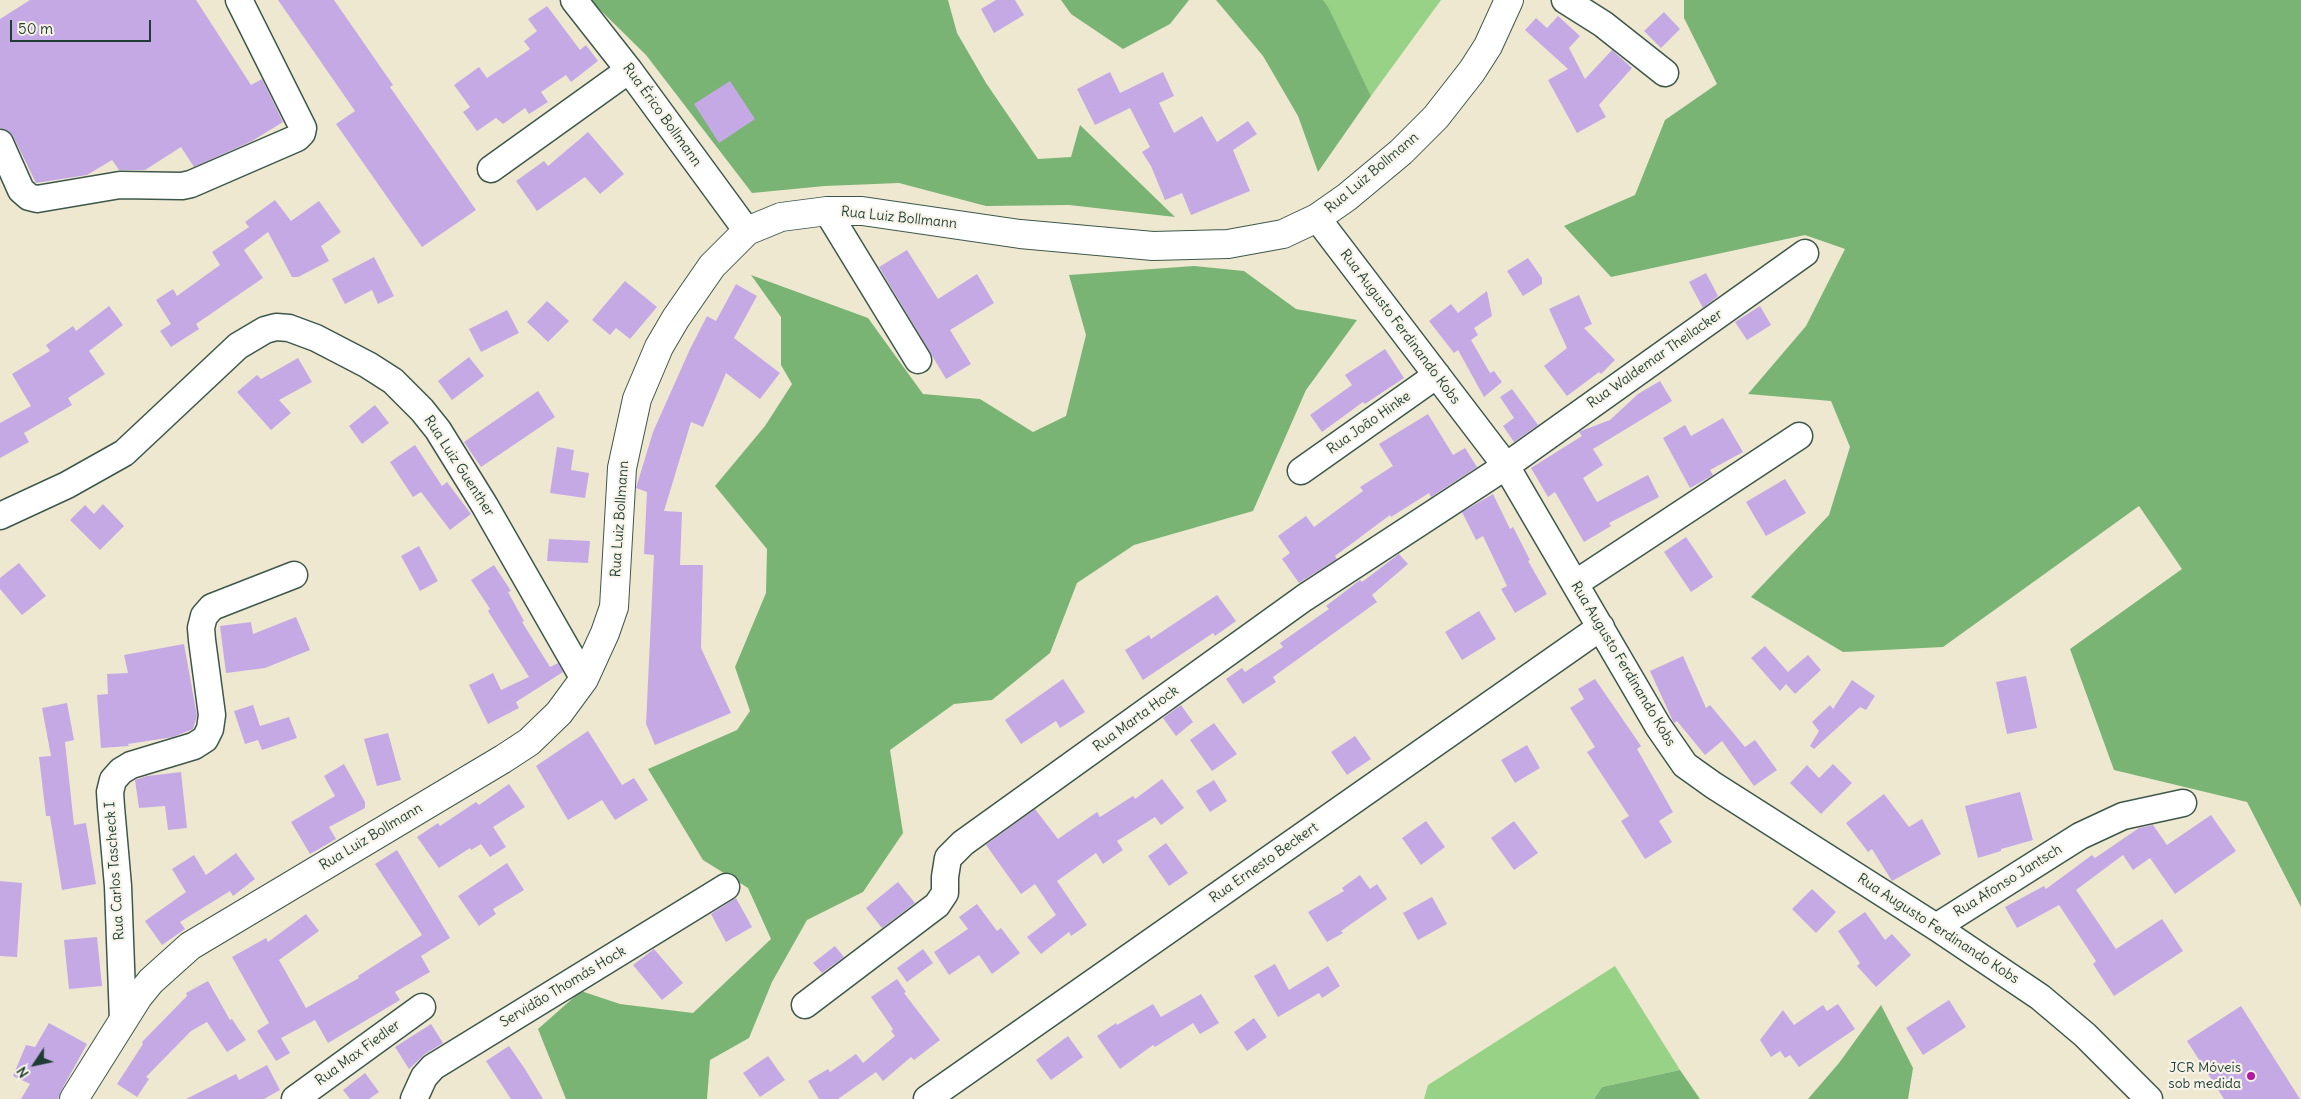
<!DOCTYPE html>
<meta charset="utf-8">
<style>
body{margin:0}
#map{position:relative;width:2301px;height:1099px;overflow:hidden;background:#efe8d0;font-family:Delius,sans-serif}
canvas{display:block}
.north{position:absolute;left:10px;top:1039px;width:50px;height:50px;-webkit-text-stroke:4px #f7f3e8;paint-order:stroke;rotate:236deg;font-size:14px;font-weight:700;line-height:20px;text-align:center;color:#1f3d34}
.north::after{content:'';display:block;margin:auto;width:18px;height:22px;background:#1f3d34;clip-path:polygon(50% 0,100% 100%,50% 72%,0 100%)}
.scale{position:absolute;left:10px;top:20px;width:141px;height:22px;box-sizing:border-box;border:2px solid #1f3d34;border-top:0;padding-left:6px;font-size:15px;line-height:18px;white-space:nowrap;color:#1f3d34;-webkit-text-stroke:4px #f7f3e8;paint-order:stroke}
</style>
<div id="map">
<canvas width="2301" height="1099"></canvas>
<div class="north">N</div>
<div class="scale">50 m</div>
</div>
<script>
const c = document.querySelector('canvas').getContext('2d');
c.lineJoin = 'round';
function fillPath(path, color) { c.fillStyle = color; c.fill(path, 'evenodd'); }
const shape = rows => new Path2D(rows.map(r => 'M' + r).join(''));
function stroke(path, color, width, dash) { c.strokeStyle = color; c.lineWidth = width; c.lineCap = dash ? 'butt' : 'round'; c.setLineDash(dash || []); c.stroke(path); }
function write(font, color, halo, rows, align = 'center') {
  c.font = font + ' Delius,sans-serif'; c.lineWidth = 4.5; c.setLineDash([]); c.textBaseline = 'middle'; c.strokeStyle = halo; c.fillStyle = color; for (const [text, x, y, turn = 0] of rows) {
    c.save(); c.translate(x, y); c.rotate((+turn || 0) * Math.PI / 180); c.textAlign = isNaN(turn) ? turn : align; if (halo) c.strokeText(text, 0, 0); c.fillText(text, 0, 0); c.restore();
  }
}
fillPath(shape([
 [1323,0,1441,0,1371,96],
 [1615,966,1680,1070,1602,1087,1594,1099,1424,1099,1428,1085]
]), '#97d287');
fillPath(shape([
 [590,0,948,0,957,33,986,83,1038,159,1071,157,1080,125,1175,217,1069,205,986,206,899,183,825,186,752,193,646,55],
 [1061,0,1189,0,1170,24,1123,49,1071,14],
 [1216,0,1323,0,1328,7,1371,96,1318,172,1298,116,1263,56],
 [1684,0,2301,0,2301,907,2247,802,2114,770,2070,649,2182,569,2139,506,1943,647,1843,652,1751,597,1829,515,1850,447,1831,401,1748,394,1806,326,1845,249,1805,235,1611,277,1564,226,1635,195,1665,120,1717,84,1684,18],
 [1194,266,1244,271,1296,309,1357,320,1306,390,1253,511,1134,545,1077,583,1050,653,992,700,954,704,890,750,903,833,863,892,807,920,772,982,749,1038,710,1060,707,1099,566,1099,538,1029,581,991,620,1004,693,1013,771,939,748,888,703,860,648,769,737,730,750,711,735,667,766,593,767,549,715,486,765,426,792,384,781,365,781,317,751,275,868,318,923,394,980,399,1033,432,1066,416,1086,335,1069,275],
 [1881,1005,1913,1068,1908,1099,1808,1099,1839,1063],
 [1680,1070,1700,1099,1594,1099,1602,1087]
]), '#79b474');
fillPath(shape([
 [30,0,196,0,251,85,262,79,283,122,252,141,194,167,181,147,145,170,119,170,112,160,87,175,36,183,13,136,8,131,0,128,0,19],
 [278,0,334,0,393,85,390,87,476,210,422,247,336,124,355,111],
 [996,0,1015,0,1024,15,994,33,981,9],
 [547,6,580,50,586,45,598,61,571,82,566,75,541,92,548,102,529,114,525,108,503,124,496,118,477,131,463,112,470,107,454,85,479,67,487,78,530,49,524,41,537,31,528,19],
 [1664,12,1680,29,1661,48,1644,31],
 [1558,16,1580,36,1569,48,1585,79,1612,50,1632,68,1599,105,1606,117,1577,133,1548,80,1568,69,1525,30,1536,18,1547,28],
 [1110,72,1120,93,1163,72,1174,96,1159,103,1174,133,1202,116,1217,142,1248,121,1257,134,1233,150,1250,191,1191,215,1182,193,1165,200,1151,166,1142,152,1150,147,1130,108,1095,125,1077,89],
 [730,81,755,119,719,143,694,104],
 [588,132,624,174,600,194,585,177,537,211,516,181,544,161,548,166],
 [275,200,291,221,319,201,341,232,321,246,329,261,298,277,292,277,268,232,244,250,263,278,196,324,199,329,171,347,160,331,171,324,156,300,173,289,177,296,220,265,212,252,249,227,245,222],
 [907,250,938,299,977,274,994,303,950,330,971,364,946,379,879,267],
 [374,257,394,296,378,304,372,290,345,304,332,279],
 [1528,258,1542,278,1542,284,1523,296,1507,271],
 [1706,273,1718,296,1703,308,1689,282],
 [625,281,657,307,630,339,616,328,610,335,592,320],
 [736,284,757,296,734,338,780,373,760,399,726,373,703,427,691,422,664,511,682,512,680,565,703,565,701,648,731,713,655,745,646,724,654,555,644,554,647,492,636,488,653,432,690,349,707,316,716,321],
 [1487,291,1492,316,1474,328,1478,335,1471,340,1490,373,1494,371,1502,382,1484,397,1458,350,1454,353,1429,321,1451,304,1458,313],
 [1579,295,1592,324,1584,328,1615,360,1601,374,1599,372,1567,396,1544,366,1567,348,1549,309],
 [547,301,569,321,548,342,527,322],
 [109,306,123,325,89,351,105,374,68,398,72,405,24,433,29,442,0,458,0,423,31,406,12,374,50,351,46,345,73,326,76,331],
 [1760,306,1771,325,1747,340,1735,322],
 [507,310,519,333,481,352,469,329],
 [1385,349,1404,378,1365,404,1363,402,1322,432,1310,415,1352,385,1345,375],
 [469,357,484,376,452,400,438,381],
 [298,358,312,382,279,400,291,413,271,430,237,392,257,375,261,379],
 [1660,381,1672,401,1593,449,1603,465,1583,478,1597,502,1648,475,1659,497,1609,523,1611,526,1584,542,1555,492,1548,497,1531,468,1582,436,1579,432,1581,431,1610,420,1638,394],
 [1512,389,1538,425,1514,442,1503,426,1514,418,1500,397],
 [538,391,555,417,481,467,464,442],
 [375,405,389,423,362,444,349,426],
 [1428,414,1453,455,1465,448,1477,467,1431,497,1429,493,1391,517,1390,515,1335,556,1337,559,1299,583,1282,559,1290,553,1278,536,1306,516,1314,527,1363,491,1360,487,1393,466,1379,444],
 [1723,418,1743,452,1710,470,1713,475,1690,488,1663,438,1685,425,1691,436],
 [415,445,442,486,447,482,471,514,450,530,421,492,413,497,390,462],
 [557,447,574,450,571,470,589,473,585,498,550,493],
 [1785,479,1806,513,1766,536,1746,502],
 [1493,494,1510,529,1513,527,1530,560,1528,561,1547,594,1515,613,1501,589,1507,586,1483,536,1476,540,1462,512],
 [103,504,124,526,100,550,70,520,85,505,94,514],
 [1686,537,1713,577,1691,592,1664,552],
 [549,539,590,541,588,563,547,561],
 [419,546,438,581,420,591,401,556],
 [1399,554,1408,564,1372,595,1377,602,1273,677,1276,682,1243,704,1226,679,1242,668,1245,672,1283,647,1280,643,1329,609,1326,606,1360,580,1362,582],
 [19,563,46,596,22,615,0,589,0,578],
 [494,565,511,591,508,592,524,621,522,622,550,667,558,663,563,672,516,702,519,708,488,724,469,685,493,673,501,690,529,677,488,611,490,609,471,580],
 [1217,595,1236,621,1215,636,1213,633,1143,680,1125,650,1149,635,1151,639],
 [1479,611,1496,639,1462,660,1445,632],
 [296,617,310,650,265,668,226,673,220,626,251,622,253,634],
 [184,644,197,716,193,729,173,737,128,744,129,746,101,748,97,695,108,694,107,674,128,673,124,655],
 [1765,646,1788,672,1808,655,1821,670,1795,694,1786,684,1780,691,1751,658],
 [1683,656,1706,708,1710,705,1745,747,1755,740,1777,770,1754,786,1722,741,1705,755,1677,721,1674,723,1672,719,1650,671],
 [2026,676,2037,728,2007,734,1996,682],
 [1063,679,1085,712,1060,728,1056,721,1021,744,1005,720],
 [1595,679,1641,746,1637,749,1673,812,1659,821,1672,842,1645,859,1621,821,1629,816,1587,752,1595,747,1570,708,1584,699,1578,689],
 [1852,680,1875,696,1866,710,1860,707,1814,749,1810,746,1819,731,1812,722,1830,705,1833,709],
 [67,703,74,740,65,742,74,825,86,823,96,884,62,890,50,816,46,816,39,757,51,756,42,708],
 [253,705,260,726,289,717,297,738,262,750,258,740,245,744,234,711],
 [1181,705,1193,722,1176,736,1163,718],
 [1214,723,1237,754,1212,771,1190,740],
 [588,731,622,785,634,778,648,800,615,820,602,800,568,820,536,766],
 [388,733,401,780,377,786,364,739],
 [1355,736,1371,759,1347,775,1331,752],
 [1527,745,1540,768,1515,783,1501,760],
 [344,764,365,802,365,808,329,827,336,839,310,854,291,822,335,796,324,776],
 [1833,764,1852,783,1821,814,1790,783,1807,765,1819,778],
 [181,772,187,828,168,830,165,806,139,808,135,780,147,776],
 [1162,779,1184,808,1161,825,1155,817,1117,841,1123,850,1103,864,1096,853,1057,881,1087,925,1071,936,1069,932,1041,954,1027,937,1056,915,1035,884,1021,894,986,845,1035,809,1058,839,1097,812,1100,817,1133,796,1135,799],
 [1214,780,1227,801,1210,812,1196,791],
 [509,784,525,807,493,827,506,847,490,857,481,844,471,850,470,848,439,868,417,837,438,823,440,826,476,802,479,805],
 [2020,792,2033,840,2001,849,2001,851,1978,858,1965,806],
 [1884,794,1909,827,1922,819,1941,854,1892,881,1872,849,1868,852,1846,823],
 [2211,815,2236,851,2175,894,2150,858,2133,870,2123,855,2076,890,2116,949,2162,919,2183,951,2114,996,2093,964,2096,961,2059,905,2017,928,2005,907,2044,886,2046,889,2092,855,2095,858,2139,828,2153,825,2167,845],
 [1426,821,1445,847,1421,865,1402,838],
 [1514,821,1538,853,1514,870,1491,838],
 [1166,843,1188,873,1169,886,1148,856],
 [397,850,450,938,421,956,430,972,395,992,400,1000,328,1043,315,1020,281,1038,290,1053,276,1061,257,1031,269,1023,232,957,266,938,268,942,306,914,319,931,279,960,306,1008,359,978,358,976,422,935,375,864],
 [236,853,255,879,233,896,230,891,180,922,185,929,162,945,145,921,186,892,172,869,194,855,206,875],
 [507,863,524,890,493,909,496,914,479,926,458,896],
 [1360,875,1370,889,1377,884,1387,899,1341,931,1343,933,1327,942,1308,912,1344,891,1342,888],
 [0,881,22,883,17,957,0,956],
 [898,882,915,903,882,928,866,908],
 [1812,889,1836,912,1816,933,1792,909],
 [1432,897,1447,924,1418,940,1403,913],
 [736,898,752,927,726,942,711,914],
 [977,904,997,931,1001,928,1020,953,992,974,979,955,949,975,934,952,968,929,959,917],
 [1865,912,1885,940,1892,934,1911,955,1876,987,1857,966,1860,963,1838,931],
 [97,937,102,986,69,989,64,940],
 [835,946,844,957,822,973,813,963],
 [654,949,683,983,662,1000,633,965],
 [923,949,933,963,907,982,897,968],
 [1275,964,1289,990,1328,966,1340,986,1322,998,1319,993,1278,1017,1254,976],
 [897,979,906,992,904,993,940,1040,914,1060,911,1057,883,1081,876,1072,838,1099,819,1099,808,1081,828,1069,830,1072,856,1054,863,1063,895,1036,891,1031,893,1029,871,997],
 [208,981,230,1020,232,1019,246,1040,227,1052,207,1022,191,1031,146,1077,149,1079,137,1097,117,1084,143,1044,142,1042,187,996,186,993],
 [1201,994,1219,1023,1200,1034,1193,1023,1155,1047,1153,1045,1120,1069,1097,1036,1116,1023,1117,1025,1153,1004,1161,1017],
 [1949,1000,1966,1027,1923,1055,1906,1028],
 [1838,1004,1855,1029,1799,1067,1790,1055,1785,1058,1780,1051,1771,1057,1760,1040,1783,1010,1794,1025,1823,1005,1827,1011],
 [2241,1006,2300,1099,2224,1099,2187,1041],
 [1254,1018,1267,1037,1247,1051,1234,1032],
 [49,1023,87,1044,61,1091,58,1099,21,1099,30,1084,13,1076,26,1045,35,1047],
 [431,1024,443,1043,425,1054,409,1069,395,1047],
 [1068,1036,1083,1057,1051,1080,1036,1060],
 [509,1046,525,1069,543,1099,511,1099,486,1061],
 [768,1056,785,1080,760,1097,743,1073],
 [267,1065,280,1090,264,1099,186,1099,236,1074,239,1080],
 [365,1073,379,1092,369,1099,350,1099,343,1090]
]), '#c4a9e5');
const minor = shape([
 [574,0,629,70,747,231],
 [1565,0,1603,24,1665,73],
 [0,143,21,190,29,197,37,199,120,185,182,186,191,184,297,138,302,133,303,128,239,0],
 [491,169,629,70],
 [827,211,918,360],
 [1317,218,1506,466,1658,726,1685,765,1713,785,1936,927,2040,997,2085,1035,2149,1099],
 [1301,471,1437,375],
 [0,516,67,485,124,453,238,346,265,330,276,327,289,328,316,338,368,365,393,381,422,410,438,430,485,506,584,679],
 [1576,583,1799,436],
 [1936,927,2080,836,2123,816,2183,803],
 [805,1005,937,905,945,893,945,877,948,858,963,843,1304,598,1506,466,1805,253],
 [123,1020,118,886,111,807,110,792,113,780,121,771,131,765,194,746,205,739,210,729,212,715,202,640,201,628,204,616,212,607,294,575],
 [295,1099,422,1007],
 [414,1099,424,1077,433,1067,726,887],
 [927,1099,1601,627]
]);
const major = shape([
 [74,1099,138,997,151,981,190,946,503,759,529,742,559,713,584,679,605,633,614,607,622,468,637,399,659,347,676,318,712,266,747,231,781,217,827,211,862,211,1020,234,1153,246,1228,244,1283,234,1317,218,1347,197,1401,152,1436,117,1472,71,1488,46,1509,0]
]);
stroke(minor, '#3e574b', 29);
stroke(major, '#3e574b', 30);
stroke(minor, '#fff', 26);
stroke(major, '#fff', 28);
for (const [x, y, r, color] of [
 [2251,1076,5,"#b5179e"]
]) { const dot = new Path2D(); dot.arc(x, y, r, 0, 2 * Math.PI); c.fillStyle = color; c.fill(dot); stroke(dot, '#f7f3e8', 2); }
write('14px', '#1f3d34', '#f7f3e8', [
 ["Rua Érico Bollmann",662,115,54],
 ["Rua Luiz Bollmann",1372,173,-40],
 ["Rua Luiz Bollmann",899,218,6],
 ["Rua Augusto Ferdinando Kobs",1400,327,53],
 ["Rua Waldemar Theilacker",1655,359,-35],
 ["Rua João Hinke",1369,423,-35],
 ["Rua Luiz Guenther",459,466,57],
 ["Rua Luiz Bollmann",620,519,-86],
 ["Rua Augusto Ferdinando Kobs",1623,664,59],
 ["Rua Marta Hock",1136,719,-36],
 ["Rua Luiz Bollmann",371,837,-31],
 ["Rua Ernesto Beckert",1264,863,-35],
 ["Rua Carlos Tascheck I",115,871,-94],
 ["Rua Afonso Jantsch",2008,881,-32],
 ["Rua Augusto Ferdinando Kobs",1938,929,33],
 ["Servidão Thomás Hock",563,987,-31],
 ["Rua Max Fiedler",358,1053,-36]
]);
write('14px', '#1f3d34', '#f7f3e8', [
 ["JCR Móveis",2241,1068],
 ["sob medida",2241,1084]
], 'right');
</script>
